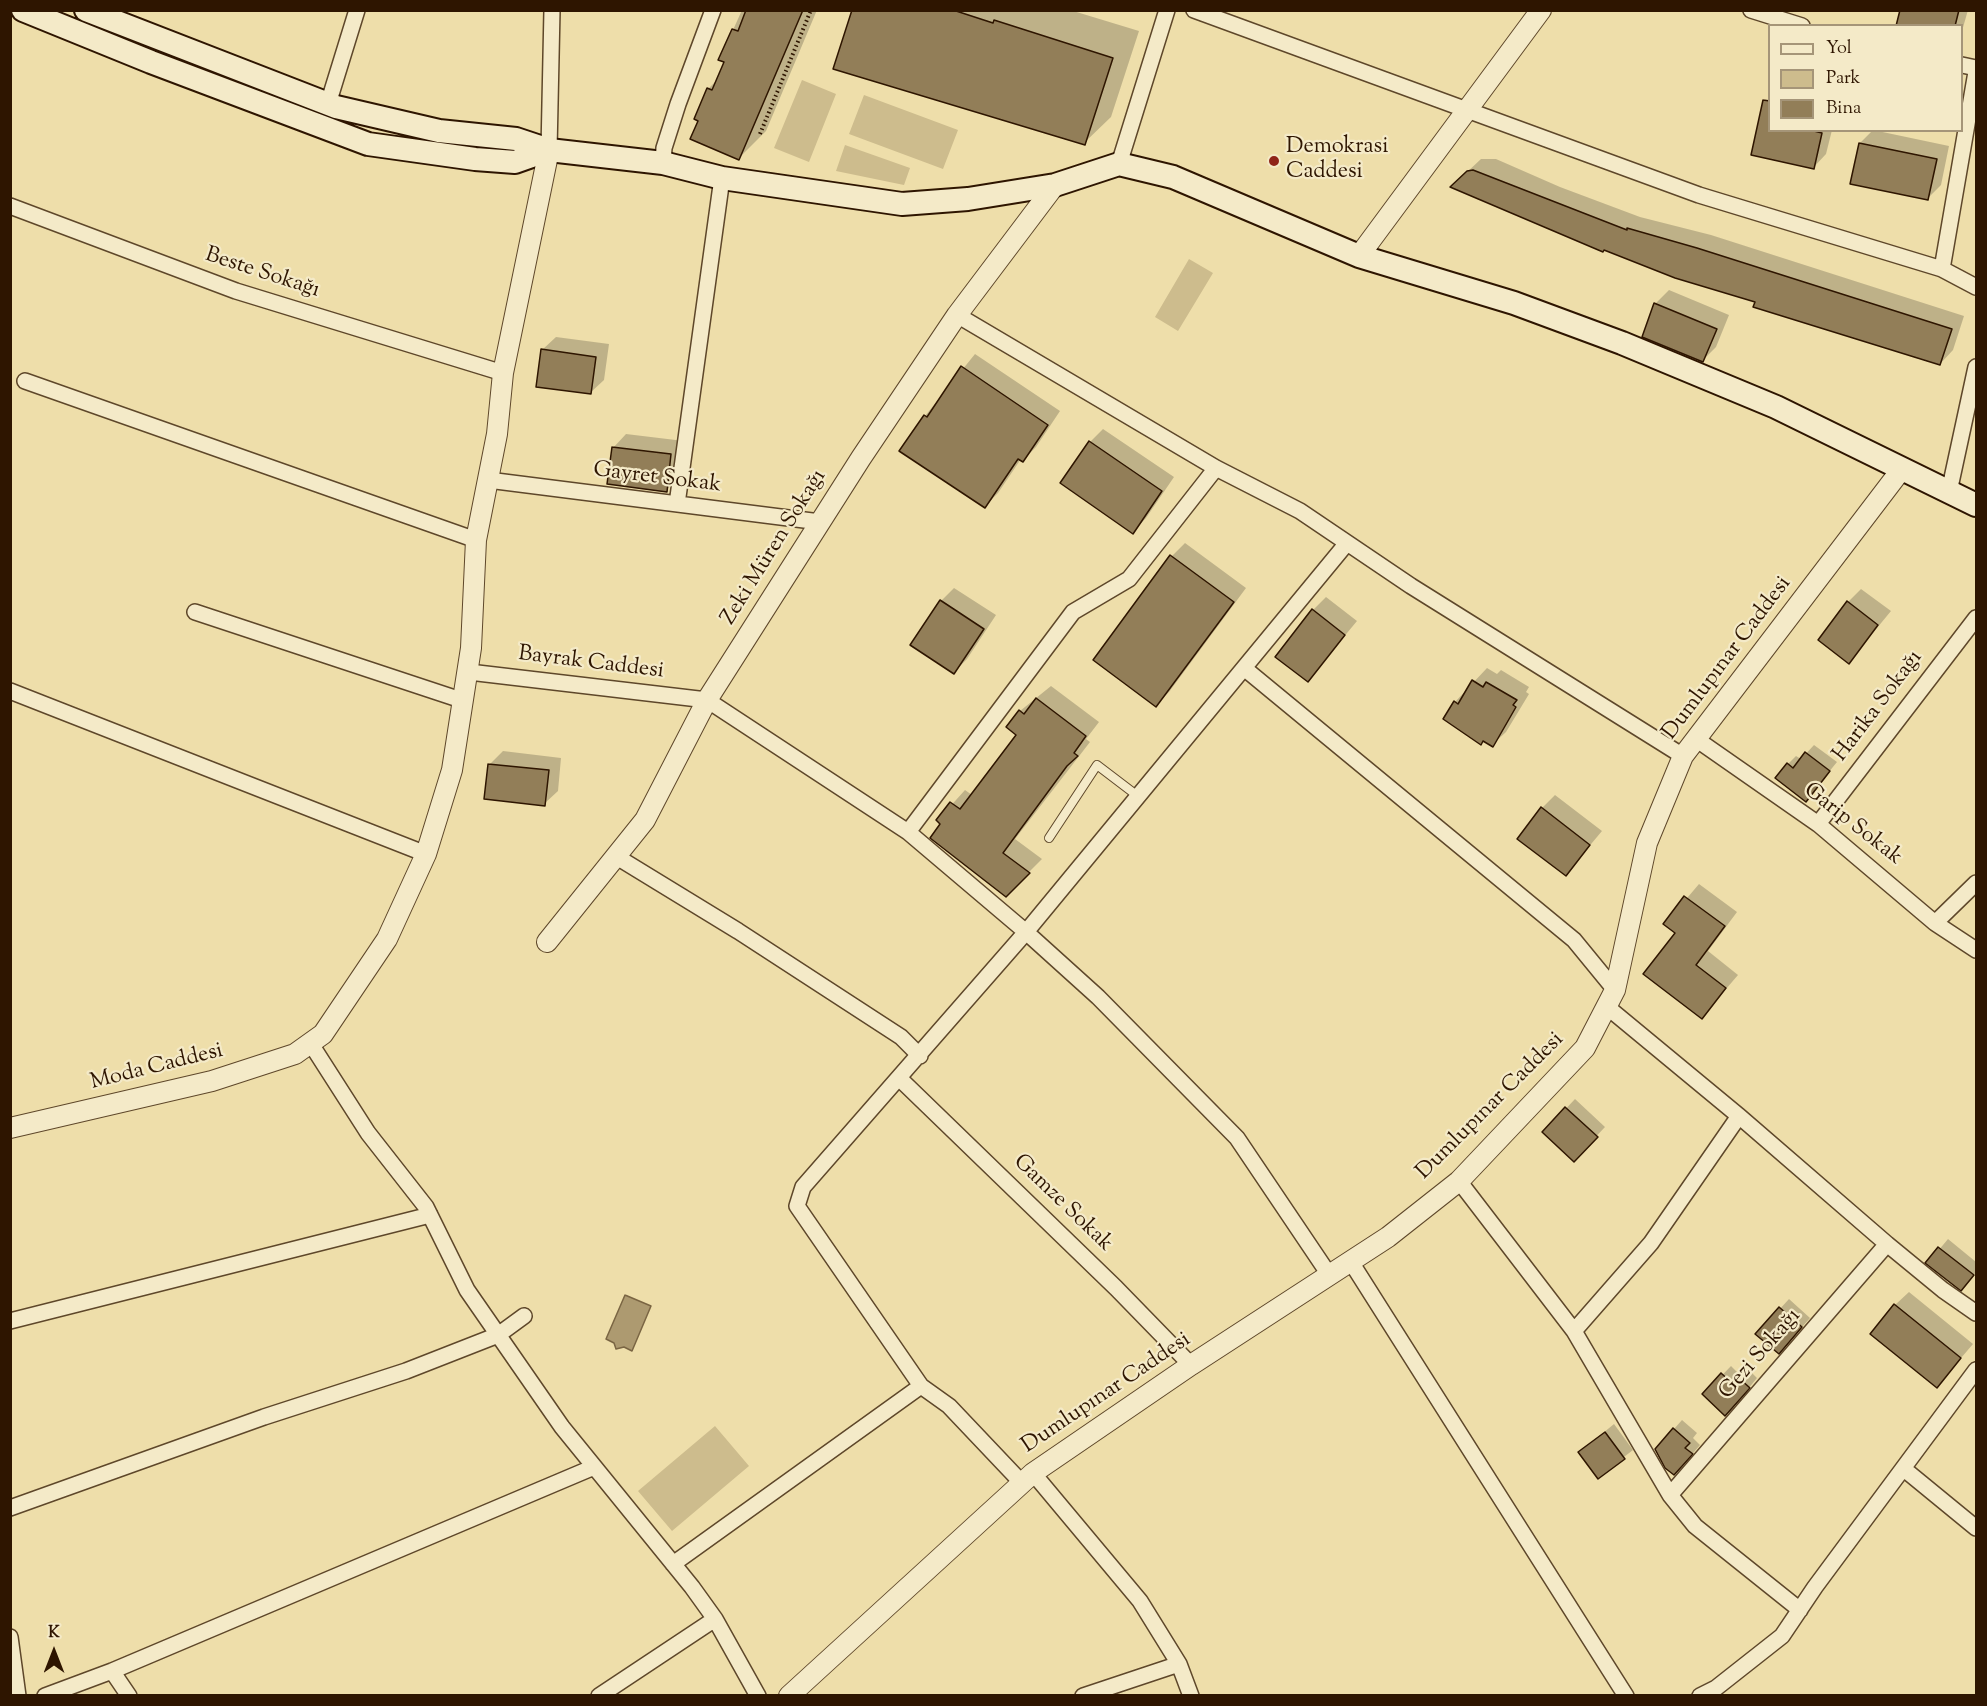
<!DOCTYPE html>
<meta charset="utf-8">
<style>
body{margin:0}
#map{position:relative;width:1987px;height:1706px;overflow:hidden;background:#eedeaa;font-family:"Sorts Mill Goudy",serif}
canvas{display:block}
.frame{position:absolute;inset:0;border:12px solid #2e1500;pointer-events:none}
.legend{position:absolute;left:1768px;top:24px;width:195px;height:108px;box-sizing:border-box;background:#f4eac8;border:2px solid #a59578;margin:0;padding:8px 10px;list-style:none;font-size:18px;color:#2e1500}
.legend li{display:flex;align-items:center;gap:12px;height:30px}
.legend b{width:30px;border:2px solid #a59578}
.north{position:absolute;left:24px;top:1622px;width:60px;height:60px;-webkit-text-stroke:4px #f4eac8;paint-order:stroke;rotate:0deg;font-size:16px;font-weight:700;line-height:24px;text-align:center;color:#2e1500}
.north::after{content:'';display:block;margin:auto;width:21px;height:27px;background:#2e1500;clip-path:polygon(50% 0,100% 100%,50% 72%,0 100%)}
</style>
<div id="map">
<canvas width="1987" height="1706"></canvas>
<div class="frame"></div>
<ul class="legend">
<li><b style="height:8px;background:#f4eac8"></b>Yol</li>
<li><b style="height:16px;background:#cdbc8d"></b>Park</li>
<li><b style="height:16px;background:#927e58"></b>Bina</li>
</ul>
<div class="north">K</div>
</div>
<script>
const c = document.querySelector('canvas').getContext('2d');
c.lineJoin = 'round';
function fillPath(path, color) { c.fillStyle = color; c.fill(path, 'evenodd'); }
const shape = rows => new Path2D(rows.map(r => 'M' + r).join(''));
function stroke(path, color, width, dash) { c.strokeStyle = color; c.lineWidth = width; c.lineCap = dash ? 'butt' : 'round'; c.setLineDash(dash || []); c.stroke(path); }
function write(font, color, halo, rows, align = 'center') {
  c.font = font + ' "Sorts Mill Goudy",serif'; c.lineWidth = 4.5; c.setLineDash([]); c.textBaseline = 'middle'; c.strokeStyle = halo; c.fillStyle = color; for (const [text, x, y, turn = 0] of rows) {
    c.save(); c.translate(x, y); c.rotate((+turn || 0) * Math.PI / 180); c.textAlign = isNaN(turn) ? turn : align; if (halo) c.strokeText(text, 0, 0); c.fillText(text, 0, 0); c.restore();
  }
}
fillPath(shape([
 [802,80,836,94,809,162,774,148],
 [864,95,958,130,943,169,849,134],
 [845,145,910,168,904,185,836,171],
 [1189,259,1213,273,1178,331,1155,317],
 [715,1426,749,1466,672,1531,638,1491]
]), '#cdbc8d');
const water = shape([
 [625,1295,651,1306,632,1351,624,1347,616,1349,614,1343,606,1339,625,1295]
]);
fillPath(water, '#ad9a70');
stroke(water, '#7a6543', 1.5);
fillPath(shape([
 [742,10,817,10,766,131,739,158,696,119,709,88,719,78,726,61,720,59],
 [854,10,1070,10,1139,31,1111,117,1084,143],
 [1901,10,1968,10,1962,31,1962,26,1898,26],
 [1770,130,1832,130,1826,154,1813,168,1752,154],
 [1873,130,1949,146,1941,185,1928,198,1860,143],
 [1481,159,1496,159,1560,187,1640,217,1711,235,1964,316,1953,350,1940,364,1756,301,1465,174],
 [1669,290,1729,315,1716,347,1703,360,1644,336,1656,303],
 [556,337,609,344,604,380,590,393,542,350],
 [975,354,1060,411,1036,447,1023,460,1021,459,998,493,985,506,925,416],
 [1103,429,1174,477,1146,518,1133,532,1090,442],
 [626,434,684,441,680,477,666,490,613,448],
 [1185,543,1246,588,1169,692,1156,705,1172,556],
 [954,588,996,615,967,659,954,672,912,644,941,601],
 [1861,589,1891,611,1849,662,1848,602],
 [1326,597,1357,621,1308,680,1313,610],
 [1487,668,1497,674,1501,670,1529,687,1526,692,1529,694,1506,732,1492,745,1455,702],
 [1051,686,1099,722,1086,739,1090,742,1015,839,1042,859,1006,895,938,820,965,790,972,795,1019,735,1020,711],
 [1814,745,1837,762,1806,800,1788,764,1796,756,1801,759],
 [503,751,561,758,558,791,544,804,490,764],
 [1555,795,1602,831,1566,874,1542,808],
 [1699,884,1737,912,1708,951,1738,975,1702,1017,1677,933,1665,924],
 [1575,1099,1605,1127,1574,1160,1544,1132],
 [1948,1239,1976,1262,1976,1272,1970,1280,1928,1263],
 [1909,1292,1973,1344,1937,1386,1895,1305],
 [1789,1299,1810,1318,1787,1344,1757,1334],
 [1731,1366,1743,1378,1750,1371,1757,1378,1734,1406,1704,1394],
 [1682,1420,1697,1433,1693,1438,1700,1445,1683,1465,1674,1429],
 [1614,1424,1633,1450,1598,1477,1580,1452]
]), '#0003');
const building = shape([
 [746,10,803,10,739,160,690,139,698,121,694,119,707,88,712,90,724,62,718,60,732,29,738,31,746,10],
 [852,10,953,10,993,23,994,20,1113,58,1085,145,833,69,852,10],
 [1900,10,1959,10,1955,26,1896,26,1900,10],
 [1763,100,1770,101,1770,130,1810,130,1822,133,1814,169,1751,155,1763,100],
 [1859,143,1937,159,1928,200,1850,184,1859,143],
 [1473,170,1627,230,1627,228,1697,248,1952,329,1940,365,1753,307,1755,302,1675,278,1604,250,1603,252,1450,187,1467,171,1473,170],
 [1654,303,1717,329,1703,362,1642,337,1654,303],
 [541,349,596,357,591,394,536,387,541,349],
 [961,366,1048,425,1023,462,1018,459,985,508,899,451,924,415,927,417,961,366],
 [1089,441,1162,491,1133,534,1060,483,1089,441],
 [612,447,671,454,667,492,607,484,612,447],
 [1170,555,1234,602,1156,707,1093,660,1170,555],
 [940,600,984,629,954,674,910,645,940,600],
 [1847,601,1878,625,1849,664,1818,640,1847,601],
 [1312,609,1345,635,1308,682,1275,657,1312,609],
 [1472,680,1483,687,1486,682,1517,700,1513,705,1516,707,1493,747,1483,741,1481,745,1443,719,1454,701,1458,704,1472,680],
 [1036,698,1086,736,1074,753,1078,756,1067,766,1003,853,1030,873,1006,897,930,838,940,824,936,820,950,802,960,809,1016,735,1006,727,1019,710,1024,714,1036,698],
 [1805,752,1830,771,1806,802,1775,778,1787,763,1793,768,1805,752],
 [488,764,549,770,545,806,484,799,488,764],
 [1541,807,1590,845,1566,876,1517,839,1541,807],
 [1684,896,1725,926,1696,965,1726,988,1702,1019,1643,974,1675,933,1663,924,1684,896],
 [1565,1107,1598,1137,1574,1162,1542,1132,1565,1107],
 [1938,1247,1974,1275,1961,1291,1925,1263,1938,1247],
 [1894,1304,1961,1358,1937,1388,1870,1334,1894,1304],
 [1779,1307,1802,1327,1779,1354,1755,1334,1779,1307],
 [1721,1373,1734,1385,1740,1379,1750,1388,1725,1416,1702,1394,1721,1373],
 [1673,1428,1690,1443,1685,1448,1693,1454,1674,1475,1665,1468,1655,1449,1673,1428],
 [1605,1432,1625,1459,1598,1479,1578,1452,1605,1432]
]);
fillPath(building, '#927e58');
stroke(building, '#2e1500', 1.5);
const service = shape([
 [1049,838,1097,765,1139,797]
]);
const minor = shape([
 [1194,10,1699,195,1942,269,1976,287],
 [1751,10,1802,26],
 [1962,65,1976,68],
 [328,104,357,10],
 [549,150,552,10],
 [663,163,664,148,678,104,713,10],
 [1119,164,1167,10],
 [10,206,236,291,503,373],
 [1942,269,1976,72],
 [957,315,1216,468,1300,511,1411,586,1683,756],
 [25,381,476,540],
 [488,480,820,522],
 [1949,492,1976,367],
 [677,504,722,178],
 [195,612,464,701],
 [1244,668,1574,940,1615,990],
 [469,672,707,700,908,832,1026,932,1098,997,1237,1138,1330,1276],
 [10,691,426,854],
 [1696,739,1818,824,1935,923,1976,950],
 [1818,824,1976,618],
 [908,832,1073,612,1129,579,1216,468],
 [617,857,738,931,901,1037,920,1056],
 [1935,923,1976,883],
 [1606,1006,1739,1116,1887,1244,1943,1290,1976,1313],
 [311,1044,368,1133,426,1207,467,1290,562,1427,692,1587,715,1619,758,1696],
 [899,1078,1116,1288,1191,1365],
 [1459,1181,1574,1331,1670,1495,1695,1526,1800,1610],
 [1351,1262,1626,1696],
 [10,1321,430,1215],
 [1574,1331,1651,1243,1739,1116],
 [1904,1469,1976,1528],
 [1033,1473,1140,1601,1179,1664,1191,1696],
 [1022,1483,949,1406,921,1386,797,1206,803,1187,1026,932,1347,543],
 [1670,1495,1887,1244],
 [10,1508,264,1417,406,1371,498,1335,524,1316],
 [673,1564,921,1386],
 [10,1637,18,1696],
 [112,1671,129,1696],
 [45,1696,112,1671,594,1467],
 [599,1696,715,1619],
 [1083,1696,1179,1664],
 [1700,1696,1716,1688,1782,1636,1815,1587,1976,1370]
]);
const tertiary = shape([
 [1359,256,1541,10],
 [547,942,645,820,707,700,861,458,957,315,1055,185],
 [10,1128,212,1081,295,1054,323,1034,387,939,426,854,452,770,471,648,476,540,497,434,503,373,549,150],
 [789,1696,1033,1473,1191,1365,1388,1237,1459,1181,1585,1048,1615,990,1647,843,1683,756,1901,470]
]);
const secondary = shape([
 [23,10,151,62,368,144,475,159,515,162,549,150],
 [86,10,336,107,439,131,516,139,549,150,663,163,722,178,902,204,968,199,1055,185,1119,164,1173,177,1359,256,1514,303,1622,343,1776,407,1976,505]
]);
stroke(service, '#5e472a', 10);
stroke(minor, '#5e472a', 18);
stroke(tertiary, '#5e472a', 22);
stroke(secondary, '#2e1500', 26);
stroke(shape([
 [760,134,811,10]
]), '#2e1500', 4, [1.5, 3]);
stroke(service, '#f4eac8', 8);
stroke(minor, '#f4eac8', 15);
stroke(tertiary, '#f4eac8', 20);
stroke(secondary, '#f4eac8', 22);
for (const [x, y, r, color] of [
 [1274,161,6,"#8f2418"]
]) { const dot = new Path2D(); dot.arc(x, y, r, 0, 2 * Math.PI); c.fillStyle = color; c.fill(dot); stroke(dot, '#f4eac8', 2); }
write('22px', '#2e1500', '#f4eac8', [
 ["Demokrasi",1286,148],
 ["Caddesi",1286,173]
], 'left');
write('22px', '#2e1500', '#f4eac8', [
 ["Beste Sokağı",262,274,18],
 ["Gayret Sokak",657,479,7],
 ["Zeki Müren Sokağı",775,548,-58],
 ["Dumlupınar Caddesi",1728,659,-53],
 ["Bayrak Caddesi",591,664,7],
 ["Harika Sokağı",1879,707,-53],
 ["Garip Sokak",1852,825,38],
 ["Moda Caddesi",157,1068,-14],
 ["Dumlupınar Caddesi",1491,1107,-45],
 ["Gamze Sokak",1062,1204,44],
 ["Gezi Sokağı",1761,1355,-49],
 ["Dumlupınar Caddesi",1107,1394,-34]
]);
</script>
